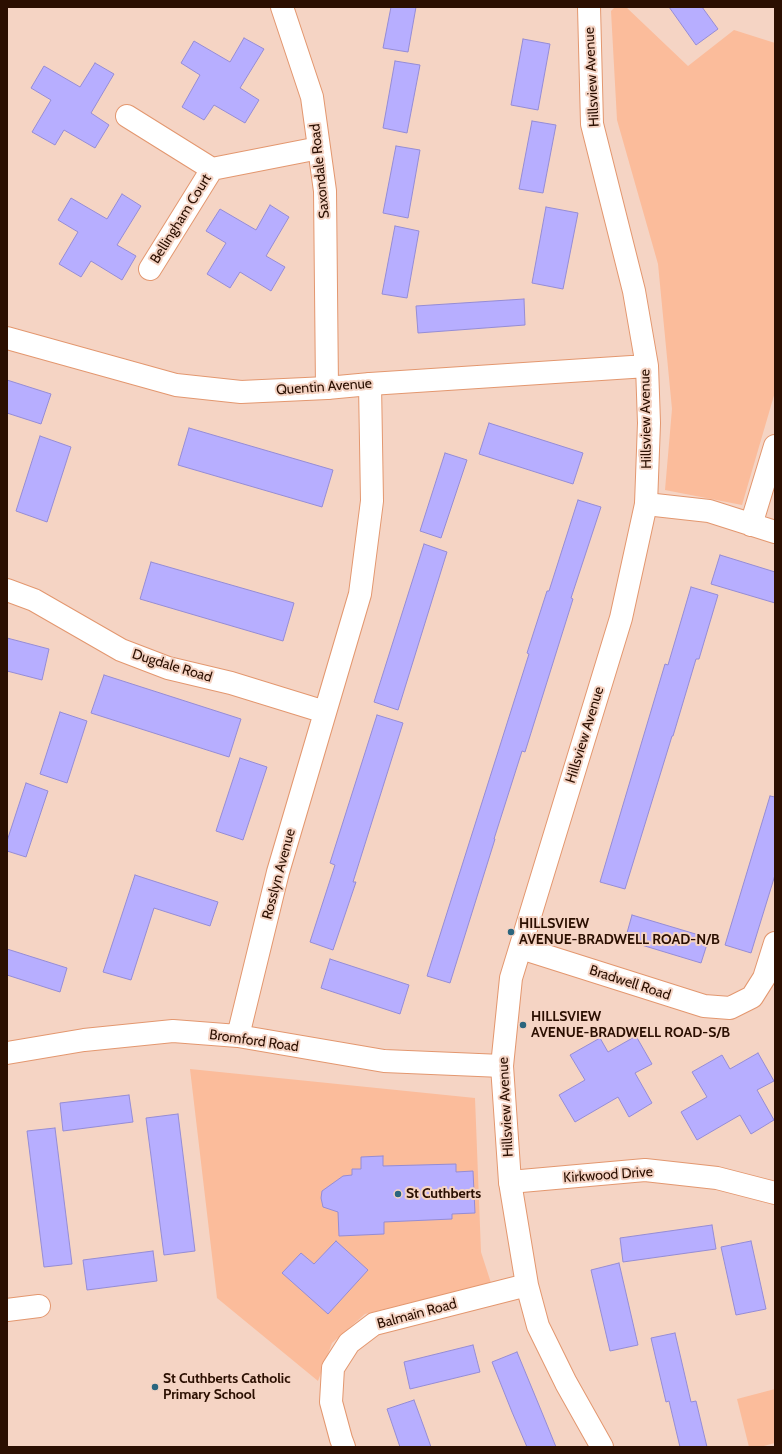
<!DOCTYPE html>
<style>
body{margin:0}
#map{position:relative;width:782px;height:1454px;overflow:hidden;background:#f5d4c4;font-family:Cabin,sans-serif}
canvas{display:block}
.frame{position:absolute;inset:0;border:8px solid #2b0f01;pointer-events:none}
</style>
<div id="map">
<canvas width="782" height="1454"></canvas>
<div class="frame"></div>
</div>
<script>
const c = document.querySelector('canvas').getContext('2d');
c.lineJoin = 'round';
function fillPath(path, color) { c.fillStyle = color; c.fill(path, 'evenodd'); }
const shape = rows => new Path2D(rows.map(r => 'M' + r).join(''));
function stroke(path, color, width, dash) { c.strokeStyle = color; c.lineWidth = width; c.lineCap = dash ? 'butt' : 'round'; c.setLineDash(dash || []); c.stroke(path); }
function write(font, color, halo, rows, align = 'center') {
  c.font = font + ' Cabin,sans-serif'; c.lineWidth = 4; c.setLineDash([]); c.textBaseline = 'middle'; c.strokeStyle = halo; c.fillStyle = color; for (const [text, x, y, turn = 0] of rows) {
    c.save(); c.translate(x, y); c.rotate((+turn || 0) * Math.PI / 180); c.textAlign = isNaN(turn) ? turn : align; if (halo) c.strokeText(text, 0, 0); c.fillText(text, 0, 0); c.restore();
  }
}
fillPath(shape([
 [615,7,626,7,688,66,734,30,775,43,775,392,742,505,665,490,672,409,658,264,617,120,611,11],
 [190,1069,475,1098,481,1252,491,1283,365,1314,332,1343,318,1381,217,1298],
 [775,1389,775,1443,760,1447,749,1447,737,1399]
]), '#fbbc9b');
const building = shape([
 [391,7,416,7,408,52,383,48,391,7],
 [669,7,702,7,718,29,696,45,669,7],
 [244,38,264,49,240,88,259,100,245,123,214,105,204,120,182,107,200,75,181,63,194,41,230,62,244,38],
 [523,39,550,44,538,110,511,105,523,39],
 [395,61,420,65,407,133,383,128,395,61],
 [95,63,114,74,91,113,109,125,95,148,64,130,55,145,32,132,51,100,31,88,44,66,80,87,95,63],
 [532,121,556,125,543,193,519,189,532,121],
 [396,146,420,150,408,218,383,213,396,146],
 [122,194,141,206,117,245,136,256,122,280,91,261,81,277,59,264,78,232,58,220,71,198,107,219,122,194],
 [270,205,289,217,266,256,285,267,271,291,240,272,230,288,207,274,226,243,206,231,220,209,256,230,270,205],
 [546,207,578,213,563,289,532,283,546,207],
 [395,226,419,231,407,298,382,294,395,226],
 [524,299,525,325,418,333,416,306,524,299],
 [7,380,51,394,41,424,7,413,7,380],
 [489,423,583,453,573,484,479,454,489,423],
 [189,428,333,470,322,507,178,465,189,428],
 [40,436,71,447,47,522,16,511,40,436],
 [445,453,467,460,441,538,420,531,445,453],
 [578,500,601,507,571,598,573,599,525,752,522,751,494,839,495,839,450,983,427,976,529,654,527,653,547,591,549,591,578,500],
 [424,544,447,552,398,710,374,702,424,544],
 [720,555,775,572,775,603,711,584,720,555],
 [151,562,294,603,283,641,140,599,151,562],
 [691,587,718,595,699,659,696,659,673,736,672,736,625,889,600,882,665,664,668,665,691,587],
 [7,638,49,649,42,680,7,671,7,638],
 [104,675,241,719,229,757,91,713,104,675],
 [60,712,87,721,67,783,40,774,60,712],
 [377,715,403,723,353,882,356,882,333,950,310,942,335,865,330,863,377,715],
 [240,758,267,767,243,840,216,831,240,758],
 [26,783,48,791,26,857,7,851,7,841,26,783],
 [770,796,775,797,775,875,751,953,725,945,770,796],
 [135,875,218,902,210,926,154,908,131,980,103,972,135,875],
 [632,915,709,938,701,963,625,940,632,915],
 [7,949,67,968,60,992,7,975,7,949],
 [330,959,409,985,400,1014,321,988,330,959],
 [636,1036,652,1064,635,1073,652,1103,629,1117,618,1097,575,1122,559,1095,585,1080,570,1055,600,1038,608,1052,636,1036],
 [758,1053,774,1081,757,1090,774,1120,751,1134,740,1115,697,1140,681,1112,707,1097,692,1072,722,1055,730,1069,758,1053],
 [129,1095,133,1122,63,1131,60,1103,129,1095],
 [178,1114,195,1251,164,1255,146,1118,178,1114],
 [55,1128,72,1264,44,1267,27,1131,55,1128],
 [383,1156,383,1166,456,1164,456,1172,473,1171,475,1213,452,1214,452,1219,384,1222,384,1234,339,1236,338,1212,323,1207,321,1198,322,1191,343,1176,352,1175,352,1169,361,1169,361,1157,383,1156],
 [712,1225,716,1249,623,1262,620,1238,712,1225],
 [336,1241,368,1270,328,1314,282,1273,301,1253,314,1264,336,1241],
 [751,1241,766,1309,736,1315,721,1247,751,1241],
 [153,1251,157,1281,87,1290,83,1260,153,1251],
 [619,1263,638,1345,610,1351,591,1270,619,1263],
 [675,1333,691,1402,696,1401,707,1447,680,1447,669,1401,666,1402,651,1338,675,1333],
 [473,1345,480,1372,410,1389,404,1362,473,1345],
 [517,1352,543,1415,556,1447,527,1447,512,1412,492,1362,517,1352],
 [414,1400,425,1430,431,1447,400,1447,387,1409,414,1400]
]);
fillPath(building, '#b7aeff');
stroke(building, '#958cd5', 1);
const minor = shape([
 [282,7,312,97,325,191,327,388],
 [127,116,212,169],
 [150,269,212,169,319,148],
 [646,504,709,511,775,532],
 [751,525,775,446],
 [7,590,34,600,121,650,168,668,231,683,325,712],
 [521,948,704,1006,730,1008,752,997,764,978,775,943],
 [238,1036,278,872,360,594,372,501,370,384],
 [7,1053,84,1040,173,1031,238,1036,384,1061,502,1066],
 [510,1182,527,1285,538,1326,566,1383,602,1447],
 [7,1310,39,1306],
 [344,1447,341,1439,331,1402,333,1368,349,1343,374,1324,527,1285]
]);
const tertiary = shape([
 [589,7,592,124,634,291,647,366,649,423,646,504,621,618,511,978,502,1066,510,1182,645,1170,717,1178,775,1193],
 [7,338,176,385,241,392,327,388,370,384,647,366]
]);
stroke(minor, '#e3976f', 24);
stroke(tertiary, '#e3976f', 24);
stroke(minor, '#fff', 22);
stroke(tertiary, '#fff', 22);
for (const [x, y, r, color] of [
 [511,932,4,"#2b657e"],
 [523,1025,4,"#2b657e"],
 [398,1194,4,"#2b657e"],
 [155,1387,4,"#2b657e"]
]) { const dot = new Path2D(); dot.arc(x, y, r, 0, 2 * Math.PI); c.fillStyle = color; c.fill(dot); stroke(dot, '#f5d4c4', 1.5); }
write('14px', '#2b0f01', '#f5d4c4', [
 ["Hillsview Avenue",592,77,-93],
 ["Saxondale Road",320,171,-96],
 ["Bellingham Court",181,219,-58],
 ["Quentin Avenue",324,387,-4],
 ["Hillsview Avenue",646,419,-91],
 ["Dugdale Road",172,666,17],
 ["Hillsview Avenue",585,735,-73],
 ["Rosslyn Avenue",279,874,-75],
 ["Bradwell Road",630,983,18],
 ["Bromford Road",254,1041,8],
 ["Hillsview Avenue",506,1107,-93],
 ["Kirkwood Drive",608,1175,-4],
 ["Balmain Road",417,1314,-15]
]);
write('bold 14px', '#2b0f01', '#f5d4c4', [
 ["HILLSVIEW",519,924],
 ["AVENUE-BRADWELL ROAD-N/B",519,940],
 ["HILLSVIEW",531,1017],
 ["AVENUE-BRADWELL ROAD-S/B",531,1033],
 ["St Cuthberts",406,1194],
 ["St Cuthberts Catholic",163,1379],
 ["Primary School",163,1395]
], 'left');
</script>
